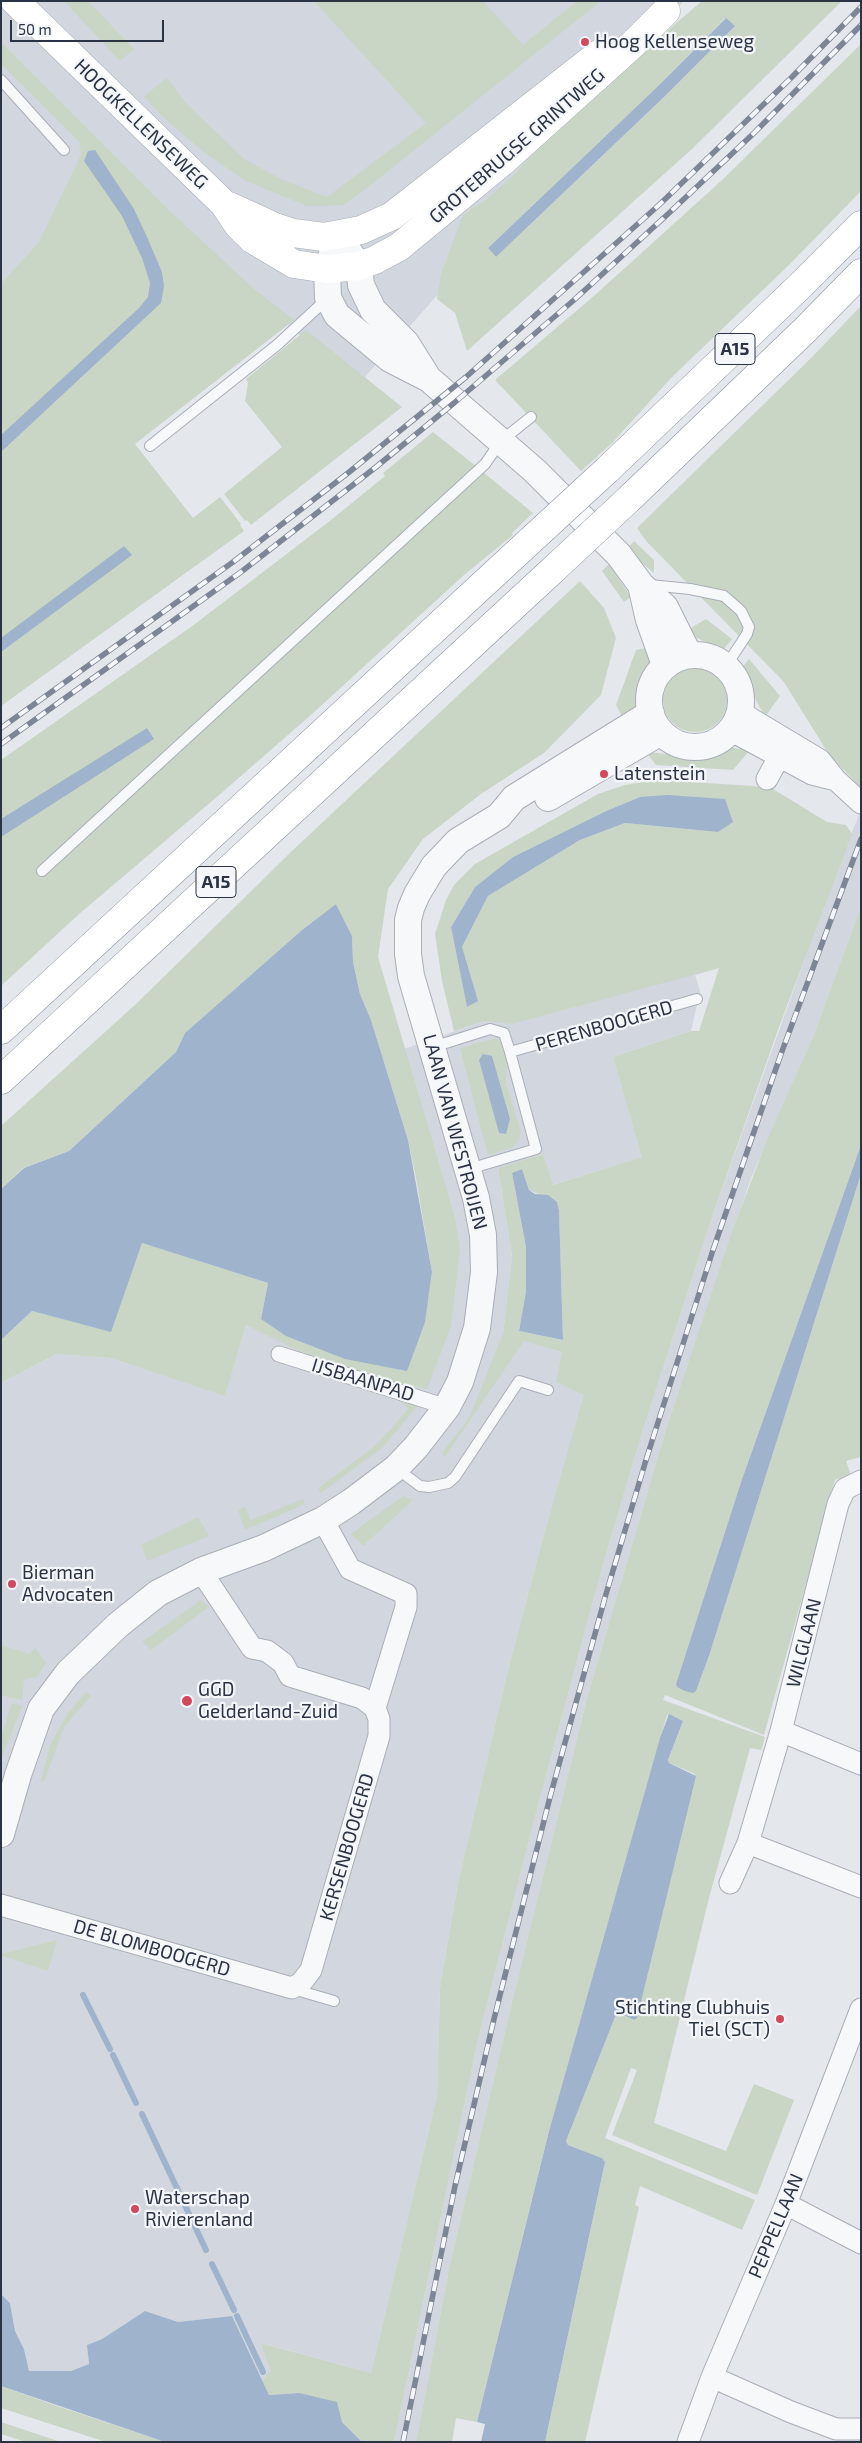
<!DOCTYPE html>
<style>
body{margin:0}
#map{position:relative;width:862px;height:2443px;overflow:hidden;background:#e4e7ec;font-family:"Exo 2",sans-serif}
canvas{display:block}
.frame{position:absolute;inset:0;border:2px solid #2b3445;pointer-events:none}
.scale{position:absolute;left:10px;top:20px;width:154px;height:22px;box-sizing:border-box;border:2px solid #2b3445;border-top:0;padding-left:6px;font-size:15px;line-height:18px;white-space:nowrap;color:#2b3445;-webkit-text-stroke:4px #f4f6f9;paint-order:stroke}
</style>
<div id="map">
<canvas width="862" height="2443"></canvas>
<div class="frame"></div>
<div class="scale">50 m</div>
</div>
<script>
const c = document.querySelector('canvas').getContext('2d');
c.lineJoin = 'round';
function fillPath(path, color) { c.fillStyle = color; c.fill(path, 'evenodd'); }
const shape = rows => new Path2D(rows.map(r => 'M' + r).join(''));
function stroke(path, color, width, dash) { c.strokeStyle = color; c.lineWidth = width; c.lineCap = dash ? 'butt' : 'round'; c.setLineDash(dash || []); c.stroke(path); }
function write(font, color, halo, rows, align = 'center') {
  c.font = font + ' "Exo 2",sans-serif'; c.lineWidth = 4.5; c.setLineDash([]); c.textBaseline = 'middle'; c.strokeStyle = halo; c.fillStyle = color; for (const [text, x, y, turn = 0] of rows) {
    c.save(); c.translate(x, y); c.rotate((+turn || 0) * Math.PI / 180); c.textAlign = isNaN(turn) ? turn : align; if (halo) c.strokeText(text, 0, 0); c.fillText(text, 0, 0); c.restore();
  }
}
fillPath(shape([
 [1,1,683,1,595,117,356,387,102,153,1,309],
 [861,810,861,906,813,1037,751,1178,666,1429,587,1698,511,2006,450,2264,416,2442,394,2442,478,2039,541,1794,604,1561,642,1433,713,1214,839,864],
 [719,968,695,975,700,991,691,1031,613,1057,643,1157,552,1185,543,1154,498,1169,512,1256,503,1334,562,1352,557,1382,585,1395,544,1534,508,1670,458,1883,440,1987,437,2096,371,2373,262,2343,272,2371,262,2381,232,2316,178,2322,145,2311,102,2339,91,2343,88,2356,89,2364,71,2371,28,2371,24,2349,15,2331,10,2303,1,2294,1,1383,56,1354,111,1358,225,1395,246,1325,401,1384,455,1217,404,1049,484,1021]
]), '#d2d6de');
fillPath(shape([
 [64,1,88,1,134,49,120,61],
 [314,1,483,1,523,45,577,1,601,1,362,192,343,205,320,206,307,206,246,181,205,153,163,117,144,96,167,78,186,103,244,159,283,180,327,197,426,123],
 [702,1,842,1,692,149,467,351,455,313,437,299,441,274,463,215,484,201,514,175,552,130],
 [725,18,734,27,664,97,496,257,488,248,655,89],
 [1,42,174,215,253,288,294,320,135,444,193,518,220,497,241,524,240,525,244,531,1,706,1,284,39,242,81,155,79,142,1,64],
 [861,44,861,191,790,264,672,377,612,443,581,471,495,380,595,295,721,181],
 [861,306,861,788,828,753,784,682,647,542,637,528,811,358],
 [306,330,402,407,251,525,247,520,245,521,224,494,282,447,245,401,248,383,246,379],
 [433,432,477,467,37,870,42,876,483,472,533,513,512,533,513,535,464,575,312,714,218,796,78,915,1,986,1,760,195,624,331,520,385,476,383,473],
 [634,541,654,560,654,573,626,550],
 [609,564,631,597,624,602,602,571],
 [580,581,604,608,616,638,601,695,544,753,481,794,423,839,388,889,378,957,455,1217,460,1250,451,1326,427,1389,401,1384,299,1351,246,1325,225,1396,111,1358,56,1354,1,1383,1,1340,32,1311,109,1331,142,1243,268,1283,261,1319,425,1322,432,1272,416,1178,408,1140,371,1020,360,994,353,962,352,936,336,904,302,930,185,1033,176,1052,69,1151,23,1168,1,1189,1,1126,136,1004,294,849],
 [706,619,732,639,723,650,684,632],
 [654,646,650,671,638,707,624,720,616,705,636,650],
 [749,659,780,696,765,717,740,670],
 '663 700a32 32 0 1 1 64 0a32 32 0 1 1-64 0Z',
 [726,747,750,750,733,770,656,765,646,752,699,757],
 [657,780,753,786,773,789,827,822,846,825,852,834,779,1027,713,1214,642,1433,604,1561,541,1794,478,2039,394,2442,362,2442,342,2422,299,2393,269,2395,262,2381,271,2371,261,2343,371,2373,437,2096,440,1987,458,1883,508,1670,544,1534,584,1395,556,1382,562,1352,524,1341,445,1457,442,1453,469,1418,503,1334,512,1256,498,1168,543,1154,553,1185,642,1157,613,1057,691,1031,699,1031,719,968,512,1024,484,1021,454,1031,442,981,435,934,446,900,454,885,475,864,598,794,625,785],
 [640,797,718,832,625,823,580,840,488,896,462,947,467,1006,451,927,475,887,513,857,606,811],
 [522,1169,529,1190,557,1202,559,1210,563,1340,519,1331,526,1291,526,1247,512,1173],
 [861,906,861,1145,741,1482,676,1684,696,1691,709,1656,861,1174,861,1457,846,1461,851,1475,835,1480,764,1735,665,1695,663,1700,765,1737,761,1750,750,1748,708,1902,654,2123,726,2151,754,2084,794,2100,757,2195,612,2135,637,2070,631,2068,605,2138,755,2200,742,2230,640,2186,635,2205,639,2207,585,2442,545,2442,605,2162,602,2158,568,2145,566,2141,615,2017,620,2013,634,2020,695,1774,669,1763,668,1760,683,1721,667,1715,549,2131,477,2422,456,2418,452,2442,416,2442,450,2264,511,2006,587,1698,666,1429,734,1226,767,1140,813,1037],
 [496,1038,504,1045,509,1065,506,1072,506,1085,521,1132,519,1140,512,1148,488,1155,460,1048],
 [398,1398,419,1404,383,1447,321,1493,318,1488,369,1451,395,1425,408,1408],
 [403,1496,413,1500,363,1546,351,1534],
 [303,1499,305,1504,245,1530,238,1510,245,1507,251,1520],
 [198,1517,209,1536,147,1561,141,1545],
 [201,1600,209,1607,151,1650,142,1642],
 [1,1645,29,1654,35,1648,46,1663,38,1676,24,1680,22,1700,1,1695],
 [86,1692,91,1696,64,1727,44,1782,41,1781,50,1745,68,1713],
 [12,1703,22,1706,2,1757,1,1737],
 [57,1940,48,1971,3,1956,1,1959,1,1954],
 [1,2386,60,2407,165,2442,106,2442,1,2408],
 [1,2422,61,2442,26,2442,1,2434]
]), '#c9d6c5');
fillPath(shape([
 [726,18,735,26,664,97,496,257,488,248,655,89],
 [95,150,134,209,147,237,162,272,164,286,161,303,1,452,1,435,139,308,148,297,150,283,142,258,122,216,84,161,88,151],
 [124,546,132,555,1,652,1,638],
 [147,728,154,739,1,837,1,819],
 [667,795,725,799,733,822,718,832,625,823,580,840,488,896,462,947,478,1001,467,1007,451,927,475,887,513,857,606,811,640,797],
 [336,904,352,936,353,962,360,994,371,1020,408,1140,432,1272,425,1322,407,1371,345,1359,286,1336,261,1319,268,1283,142,1243,111,1332,32,1311,1,1340,1,1189,24,1168,69,1151,176,1052,185,1033,302,930],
 [483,1054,492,1056,510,1119,506,1134,499,1133,479,1060],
 [861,1145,861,1174,709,1656,696,1691,693,1693,685,1691,677,1687,676,1684,741,1482],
 [522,1169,529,1190,535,1194,548,1195,557,1202,559,1210,563,1340,519,1331,526,1291,526,1247,512,1173],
 [669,1714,683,1721,668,1760,669,1763,696,1776,637,2018,634,2020,620,2013,615,2017,566,2141,568,2145,602,2158,605,2162,545,2442,481,2442,485,2424,477,2422,549,2131,660,1738],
 [1,2294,10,2303,15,2331,24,2349,29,2371,71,2371,89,2364,87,2345,102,2339,145,2311,178,2322,232,2316,269,2395,299,2393,337,2402,342,2422,362,2442,165,2442,1,2386]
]), '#9fb4cc');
stroke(shape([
 [83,1995,110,2049],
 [113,2055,136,2103],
 [142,2114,206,2250],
 [212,2264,234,2310],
 [237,2316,263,2372]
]), '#9fb4cc', 6);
const service = shape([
 [1,80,64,150],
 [150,446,277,345,328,298],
 [650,585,690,589,724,596,741,611,749,627,747,634,726,666],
 [42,871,485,464,501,441,531,417],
 [433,1047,490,1029,504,1033,510,1052,536,1149,469,1169],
 [510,1052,697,999],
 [396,1468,420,1486,429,1487,448,1483,455,1477,519,1381,548,1390],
 [293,1989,334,2001]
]);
const pedestrian = shape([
 [279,1354,447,1407]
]);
const minor = shape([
 [740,712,820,760,836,780,861,803],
 [730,730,812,774,836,780],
 [767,779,785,746],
 [861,1481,845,1489,838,1504,781,1731,861,1764],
 [323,1520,350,1569,406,1594,406,1607,375,1708],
 [748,1843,861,1887],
 [730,1883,748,1843,781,1731],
 [1,1905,292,1988,301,1983,311,1970,379,1736,379,1719,375,1708,362,1698,290,1676,283,1663,267,1651,252,1648,201,1571],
 [786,2204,861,2243],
 [712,2377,791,2412,836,2429,861,2429],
 [688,2442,712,2377,786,2204,861,2009]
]);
const tertiary = shape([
 [338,236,327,269,328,298,337,315,390,359,429,379,535,471,619,555,641,585,665,607,689,655],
 [347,249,359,266,361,285,373,310,406,343,428,378],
 [641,585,649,620,665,665],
 '649 701a46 46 0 1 1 92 0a46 46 0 1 1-92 0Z',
 [548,798,661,732],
 [1,1834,18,1775,41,1709,68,1673,118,1625,158,1593,201,1571,264,1548,323,1520,351,1502,396,1468,416,1447,447,1407,460,1382,477,1328,484,1272,483,1235,476,1198,411,976,408,954,408,920,411,908,417,894,434,866,458,841,499,816,514,798,651,713]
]);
const secondary = shape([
 [15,1,224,204,238,225,252,239,294,264,327,269,359,266,375,260,399,247,501,163,632,45,666,11],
 [229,206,275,227,293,233,324,237,361,230,392,216,600,53]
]);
const motorway = shape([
 [607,470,802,284,861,225],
 [631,497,805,330,861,273],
 [1,1030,531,540],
 [1,1080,556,567]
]);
stroke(service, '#a9aeb7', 12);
stroke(pedestrian, '#a9aeb7', 17);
stroke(minor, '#a9aeb7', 23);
stroke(tertiary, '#a9aeb7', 28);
stroke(secondary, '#a9aeb7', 29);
stroke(motorway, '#8b94a3', 29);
stroke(service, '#f7f8fa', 10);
stroke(pedestrian, '#f7f8fa', 15);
stroke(minor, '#f7f8fa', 21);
stroke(tertiary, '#f7f8fa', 26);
stroke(secondary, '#fff', 28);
stroke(motorway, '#fff', 28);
const rail = shape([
 [1,728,233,562,348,473,466,377,659,205,791,78,861,7],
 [1,744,241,572,376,467,454,403,574,300,668,214,754,133,861,25],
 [403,2442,455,2186,494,2019,550,1797,606,1594,646,1460,713,1250,781,1054,861,839]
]);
stroke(rail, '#7d8696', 5.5);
stroke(rail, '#f4f6f9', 4, [11]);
const motorwayBridge = shape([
 [531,540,607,470],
 [556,567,631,497]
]);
stroke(motorwayBridge, '#8b94a3', 29, []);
stroke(motorwayBridge, '#fff', 28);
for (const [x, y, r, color] of [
 [585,42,5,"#d1495b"],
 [604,774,5,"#d1495b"],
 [12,1584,5,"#d1495b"],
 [187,1701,6,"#d1495b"],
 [780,2019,5,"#d1495b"],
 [135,2209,5,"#d1495b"]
]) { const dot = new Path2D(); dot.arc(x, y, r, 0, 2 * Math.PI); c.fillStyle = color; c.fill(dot); stroke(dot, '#f4f6f9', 2); }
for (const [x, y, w] of [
 [735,349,40],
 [216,882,40]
]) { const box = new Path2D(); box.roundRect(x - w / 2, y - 15.5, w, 31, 4); c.fillStyle = '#f4f6f9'; c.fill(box); stroke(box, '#2b3445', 1); }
write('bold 18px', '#2b3445', null, [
 ["A15",735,349],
 ["A15",216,882]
]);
write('19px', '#2b3445', '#f4f6f9', [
 ["Hoog Kellenseweg",595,42],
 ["Latenstein",614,774],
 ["Bierman",22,1573],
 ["Advocaten",22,1595],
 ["GGD",198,1690],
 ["Gelderland-Zuid",198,1712],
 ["Stichting Clubhuis",770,2008,"right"],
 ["Tiel (SCT)",770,2030,"right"],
 ["Waterschap",145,2198],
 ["Rivierenland",145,2220]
], 'left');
write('19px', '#2b3445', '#f4f6f9', [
 ["HOOGKELLENSEWEG",141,124,44],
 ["GROTEBRUGSE GRINTWEG",517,146,-41],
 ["PERENBOOGERD",604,1026,-16],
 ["LAAN VAN WESTROIJEN",455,1132,75],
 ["IJSBAANPAD",363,1380,17],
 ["WILGLAAN",804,1643,-76],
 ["KERSENBOOGERD",347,1847,-74],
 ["DE BLOMBOOGERD",152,1948,16],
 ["PEPPELLAAN",776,2226,-67]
]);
</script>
